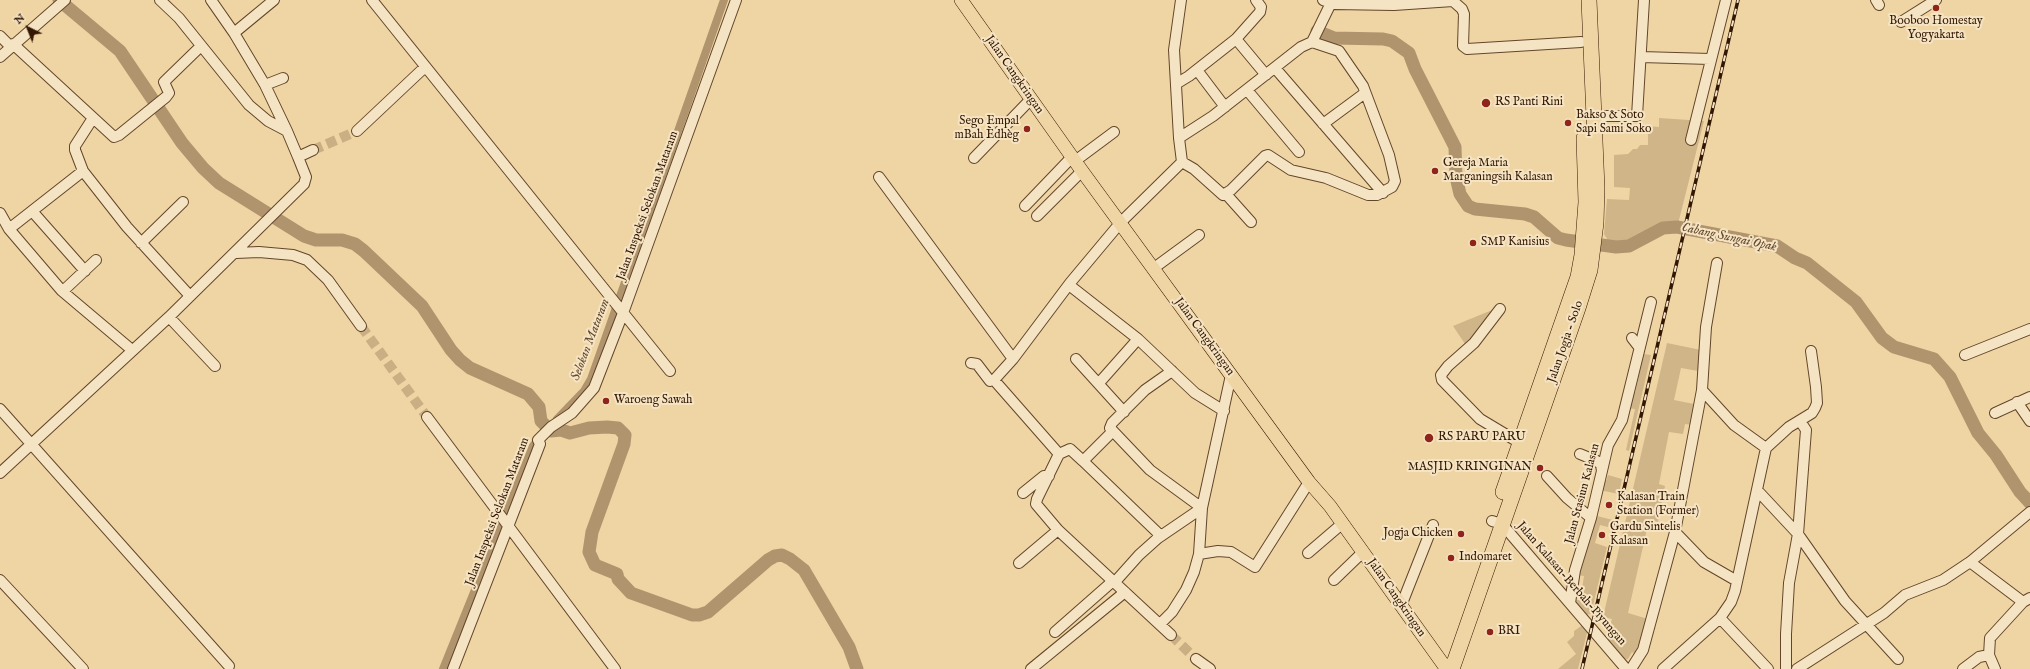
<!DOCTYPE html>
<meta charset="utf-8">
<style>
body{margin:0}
#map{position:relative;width:2030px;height:669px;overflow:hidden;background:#f0d5a4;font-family:"IM FELL English",serif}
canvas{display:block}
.north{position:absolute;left:8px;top:8px;width:40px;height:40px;-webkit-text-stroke:3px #f5e4c4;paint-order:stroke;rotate:317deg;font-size:11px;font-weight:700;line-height:16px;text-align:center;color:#341702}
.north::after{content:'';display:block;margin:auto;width:14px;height:18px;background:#341702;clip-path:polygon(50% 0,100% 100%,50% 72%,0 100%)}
</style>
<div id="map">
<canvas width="2030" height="669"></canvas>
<div class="north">N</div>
</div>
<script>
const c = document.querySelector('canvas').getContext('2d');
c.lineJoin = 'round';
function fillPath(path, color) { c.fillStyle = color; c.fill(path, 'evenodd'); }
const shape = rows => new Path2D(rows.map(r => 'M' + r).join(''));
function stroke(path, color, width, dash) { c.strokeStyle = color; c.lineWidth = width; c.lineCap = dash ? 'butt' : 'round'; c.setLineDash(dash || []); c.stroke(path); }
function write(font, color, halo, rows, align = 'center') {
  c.font = font + ' "IM FELL English",serif'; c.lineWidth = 4; c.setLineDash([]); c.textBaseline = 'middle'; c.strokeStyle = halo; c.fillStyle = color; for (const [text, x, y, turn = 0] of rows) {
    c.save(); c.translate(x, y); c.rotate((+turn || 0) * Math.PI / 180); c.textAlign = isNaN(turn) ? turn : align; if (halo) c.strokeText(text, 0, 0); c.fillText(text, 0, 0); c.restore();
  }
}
fillPath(shape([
 [1659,118,1704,121,1677,228,1672,232,1661,232,1617,245,1611,245,1604,234,1607,199,1629,200,1630,188,1614,187,1614,155,1628,154,1633,149,1637,149,1640,145,1648,145,1648,126,1659,127],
 [1497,308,1467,347,1453,326],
 [1667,343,1701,350,1698,371,1681,368,1674,400,1694,404,1693,425,1685,424,1683,434,1669,432,1659,484,1665,486,1658,522,1649,520,1628,613,1648,619,1636,655,1632,652,1628,659,1624,660,1606,639,1612,619,1603,617],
 [1644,354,1651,355,1629,451,1626,450,1635,409,1627,408,1630,393,1635,393],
 [1608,475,1622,479,1619,494,1599,490,1602,480,1606,481],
 [1593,515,1613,520,1612,525,1609,525,1608,527,1600,525,1595,543,1607,547,1591,614,1585,615,1575,603,1576,600,1580,600,1584,576,1577,575],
 [1584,624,1588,629,1578,669,1558,669,1576,654,1567,642,1574,636,1574,631]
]), '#d0b588');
stroke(shape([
 [557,419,584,391,591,379,724,0],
 [443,669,533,446,541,436]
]), '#b0946d', 8);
stroke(shape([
 [59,0,120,51,182,143,203,168,219,183,304,236,316,240,342,240,355,244,364,251,422,306,451,350,460,360,470,368,528,394,539,407,541,421,551,431,561,430,570,433,589,428,607,427,618,428,625,435,624,444,592,532,589,552,595,565,617,574,618,579,631,593,692,615,699,615,708,612,768,560,775,556,782,555,790,559,804,570,849,647,857,669],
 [1317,31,1334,38,1383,39,1392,41,1409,53,1415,69,1455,147,1456,177,1460,194,1468,206,1475,209,1525,214,1534,217,1558,238,1566,240,1616,247,1629,246,1663,228,1677,227,1777,246,1795,258,1807,263,1856,302,1882,338,1894,347,1934,359,1950,377,1978,433,1996,455,2020,492,2030,503]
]), '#b0946d', 13);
stroke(shape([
 [313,150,357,131],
 [361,326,427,417],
 [1171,635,1196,659]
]), '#caaf84', 10, [10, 5]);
const minor = shape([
 [160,0,179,18,249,105,268,121,287,131,298,157,313,150],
 [211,0,234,33,265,85,287,131],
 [372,0,670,371],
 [1181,0,1174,50,1179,138,1182,162],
 [1323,0,1334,4,1394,5,1453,1,1462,9,1464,14,1463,46,1467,49,1581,42],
 [1876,0,1879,5],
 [1901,22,1936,0],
 [234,33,274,0],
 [0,36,10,46],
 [1236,39,1266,75],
 [13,44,114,137,119,135,166,97,169,93,164,82,201,46],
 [0,57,65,0],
 [1641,57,1710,59],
 [1275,68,1383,193],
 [1197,70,1225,107],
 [1176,84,1189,76,1236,39,1260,12,1261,7,1256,0],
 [265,85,283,78],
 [1247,90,1299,152],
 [1594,116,1637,116,1644,0],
 [93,118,75,146,75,150,83,171,127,227,190,296],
 [1323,124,1365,93],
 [357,131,425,67],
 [1179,138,1213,116,1301,47,1312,42,1331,3],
 [1691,140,1726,0],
 [974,158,1031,99],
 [1075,161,1114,132],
 [1182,162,1194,169,1223,195,1231,190,1265,156,1268,155,1291,170,1326,178,1368,195,1377,195,1392,187,1395,181,1389,155,1363,86,1339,51,1312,42],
 [879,177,1013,359],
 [1226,194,1251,222],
 [1025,206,1072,157],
 [32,211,85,271],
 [0,213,9,229,62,291,132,350],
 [1037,216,1082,171],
 [9,229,83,171],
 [141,243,183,202],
 [236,253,259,252,293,255,307,260,328,280,361,326],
 [1154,268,1199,235],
 [1069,285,1138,339,1195,393,1224,411],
 [63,291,96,260],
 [1500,309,1474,343,1448,366,1441,375,1442,380,1480,419,1520,443],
 [169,317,215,366],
 [1632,338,1639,347],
 [1965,355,2030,329],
 [1076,359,1124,412],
 [971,363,977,364,990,381,994,380,1013,359,1070,283,1121,222,1182,162],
 [1172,371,1145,390,1112,423,1110,428,1150,470,1202,508],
 [994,380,1059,454],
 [1099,383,1138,339],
 [1702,390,1734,425,1766,448],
 [2017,402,2030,421],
 [0,409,229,666],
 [1995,413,2030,397],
 [427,417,615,669],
 [1112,432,1083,461,1070,449,1059,454,1037,499,1036,504,1058,530,1171,635],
 [1580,454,1597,461,1601,465,1602,471],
 [1083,461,1161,536],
 [0,473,169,317,304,184,306,177,298,157],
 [1547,476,1567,498,1591,518],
 [1757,490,1798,534,1845,601,1898,659],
 [1023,493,1044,476,1049,476],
 [1492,521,1502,524,1626,669],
 [1675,532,1704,562,1737,581],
 [1308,553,1343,523],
 [1199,554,1218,551,1231,552,1255,567,1309,482],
 [1970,562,2023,602],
 [1019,563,1058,530],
 [0,580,83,669],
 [1334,580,1363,552],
 [1114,583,1139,555,1158,538,1202,508],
 [1570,603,1575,570,1591,518,1608,445,1622,420,1651,302],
 [1401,606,1433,525],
 [1720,618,1768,669],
 [1160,624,1172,612,1186,590,1194,572,1199,554,1202,508,1231,375],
 [1055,632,1113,581],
 [1196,659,1210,669],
 [453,669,540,444,538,440,551,427,572,413,594,388,623,313,736,0],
 [1031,669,1125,592],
 [1631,669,1643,650,1675,532,1702,390,1706,327,1717,263],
 [1663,669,1720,618,1731,602,1735,591,1766,448,1789,427,1812,413,1815,408,1817,403,1816,387,1811,351],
 [1786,669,1786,634,1789,583,1798,534,1806,430,1800,421],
 [1797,669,1884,613,1905,595,1943,580,1970,562,2030,512],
 [1963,669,1979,657,1989,655],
 [1995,669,1989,655,1990,638,2023,602,2030,598]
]);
const major = shape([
 [961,0,1082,171,1309,482,1330,506,1443,664,1453,667]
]);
const highway = shape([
 [1503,492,1578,277,1582,255,1586,202,1584,138],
 [1452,669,1578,308,1590,270,1596,223,1597,188,1589,0]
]);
stroke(minor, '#63462a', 12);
stroke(major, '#341702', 14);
stroke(highway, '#341702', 16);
stroke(minor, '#f5e4c4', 10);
stroke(major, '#f0d5a4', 13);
stroke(highway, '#f0d5a4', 15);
const rail = shape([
 [1582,669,1738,0]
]);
stroke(rail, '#341702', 3.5);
stroke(rail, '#f5e4c4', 2, [6]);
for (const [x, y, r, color] of [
 [1936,8,4,"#8f2418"],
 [1486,103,5,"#8f2418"],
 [1568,123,4,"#8f2418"],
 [1027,129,4,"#8f2418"],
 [1435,171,4,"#8f2418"],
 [1473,243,4,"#8f2418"],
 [606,401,4,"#8f2418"],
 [1429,438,5,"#8f2418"],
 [1540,468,4,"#8f2418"],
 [1609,505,4,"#8f2418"],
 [1461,534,4,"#8f2418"],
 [1602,535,4,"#8f2418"],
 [1451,558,4,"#8f2418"],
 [1490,632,4,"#8f2418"]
]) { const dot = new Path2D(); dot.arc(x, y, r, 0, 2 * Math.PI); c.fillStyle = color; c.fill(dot); stroke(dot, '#f5e4c4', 1.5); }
write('12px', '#341702', '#f5e4c4', [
 ["Booboo Homestay",1936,22,"center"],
 ["Yogyakarta",1936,36,"center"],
 ["RS Panti Rini",1495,103],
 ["Bakso & Soto",1576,116],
 ["Sapi Sami Soko",1576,130],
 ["Sego Empal",1019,122,"right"],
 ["mBah Èdhèg",1019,136,"right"],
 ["Gereja Maria",1443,164],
 ["Marganingsih Kalasan",1443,178],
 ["SMP Kanisius",1481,243],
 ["Waroeng Sawah",614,401],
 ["RS PARU PARU",1438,438],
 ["MASJID KRINGINAN",1532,468,"right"],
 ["Kalasan Train",1617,498],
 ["Station (Former)",1617,512],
 ["Gardu Sintelis",1610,528],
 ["Kalasan",1610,542],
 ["Jogja Chicken",1453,534,"right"],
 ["Indomaret",1459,558],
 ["BRI",1498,632]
], 'left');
write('12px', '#341702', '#f5e4c4', [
 ["Jalan Cangkringan",1014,75,55],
 ["Jalan Inspeksi Selokan Mataram",648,206,-70],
 ["Jalan Cangkringan",1204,337,54],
 ["Jalan Jogja - Solo",1566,342,-71],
 ["Jalan Stasiun Kalasan",1583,494,-75],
 ["Jalan Inspeksi Selokan Mataram",498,512,-69],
 ["Jalan Kalasan-Berbah-Piyungan",1571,584,49],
 ["Jalan Cangkringan",1396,598,55]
]);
write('italic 13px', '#66492d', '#f5e4c4', [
 ["Cabang Sungai Opak",1729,238,12],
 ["Selokan Mataram",591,340,-69]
]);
</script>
